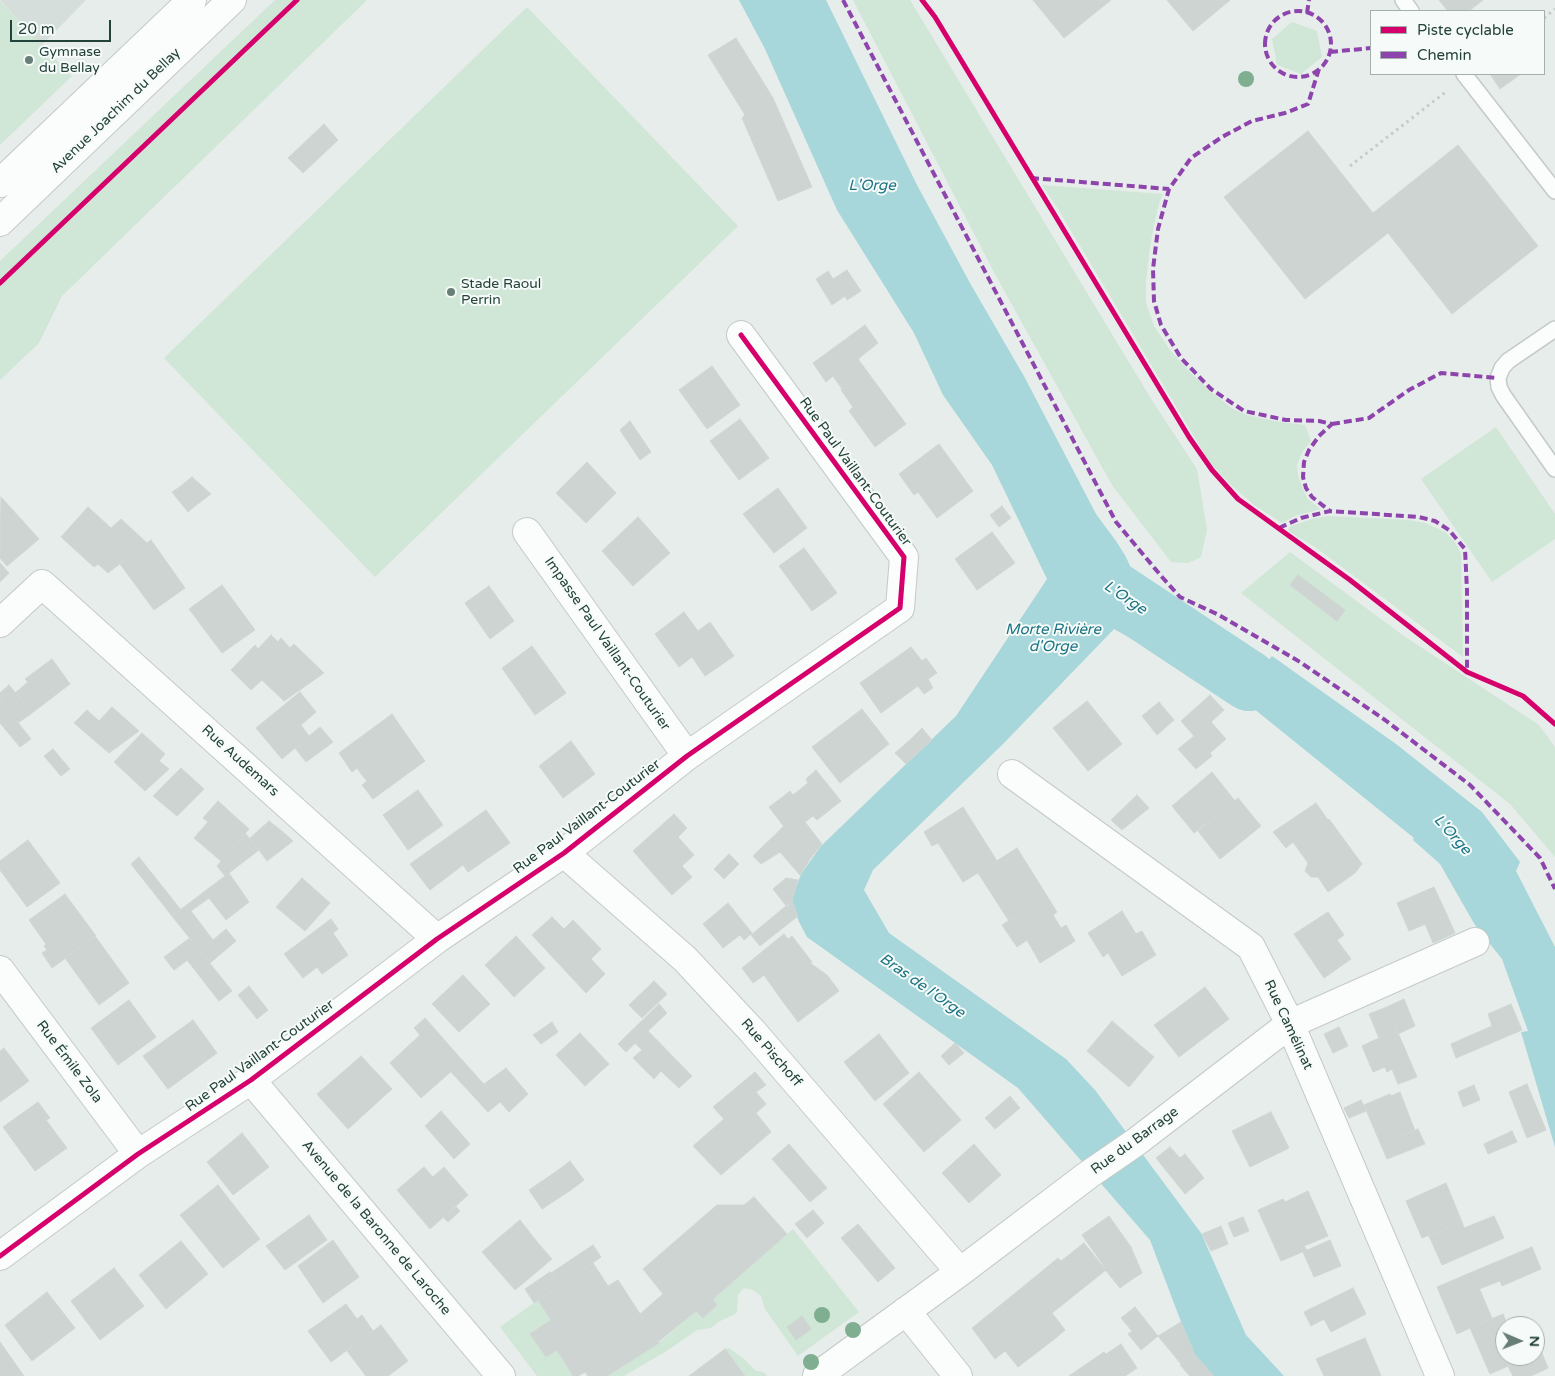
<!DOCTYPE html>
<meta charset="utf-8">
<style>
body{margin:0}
#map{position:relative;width:1555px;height:1376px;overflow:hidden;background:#e7edea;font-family:"Varela Round",sans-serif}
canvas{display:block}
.legend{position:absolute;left:1370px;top:10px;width:175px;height:65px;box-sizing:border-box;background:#f6fbf9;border:1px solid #a2b1ac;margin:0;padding:6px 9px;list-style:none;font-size:15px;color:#234239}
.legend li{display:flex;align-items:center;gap:10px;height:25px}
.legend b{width:25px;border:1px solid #a2b1ac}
.north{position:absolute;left:1495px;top:1316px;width:50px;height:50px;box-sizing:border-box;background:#f6fbf9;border:1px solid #a2b1ac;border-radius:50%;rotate:91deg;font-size:14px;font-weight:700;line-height:20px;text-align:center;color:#234239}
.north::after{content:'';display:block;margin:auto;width:18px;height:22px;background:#687e77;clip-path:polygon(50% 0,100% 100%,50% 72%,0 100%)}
.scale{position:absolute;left:10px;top:20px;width:101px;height:22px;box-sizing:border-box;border:2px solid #234239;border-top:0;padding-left:6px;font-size:15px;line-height:18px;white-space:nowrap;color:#234239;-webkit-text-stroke:4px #f6fbf9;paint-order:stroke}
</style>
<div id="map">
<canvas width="1555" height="1376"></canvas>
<ul class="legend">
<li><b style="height:6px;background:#d6006c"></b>Piste cyclable</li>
<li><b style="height:6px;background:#8e44ad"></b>Chemin</li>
</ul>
<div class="north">N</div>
<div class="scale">20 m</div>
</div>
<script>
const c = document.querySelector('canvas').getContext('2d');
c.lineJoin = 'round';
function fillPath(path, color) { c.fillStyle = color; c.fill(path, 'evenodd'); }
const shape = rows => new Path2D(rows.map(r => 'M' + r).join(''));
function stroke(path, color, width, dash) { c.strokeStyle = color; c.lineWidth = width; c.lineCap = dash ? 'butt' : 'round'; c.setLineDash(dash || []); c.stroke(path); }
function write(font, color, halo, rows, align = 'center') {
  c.font = font + ' "Varela Round",sans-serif'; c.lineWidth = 4; c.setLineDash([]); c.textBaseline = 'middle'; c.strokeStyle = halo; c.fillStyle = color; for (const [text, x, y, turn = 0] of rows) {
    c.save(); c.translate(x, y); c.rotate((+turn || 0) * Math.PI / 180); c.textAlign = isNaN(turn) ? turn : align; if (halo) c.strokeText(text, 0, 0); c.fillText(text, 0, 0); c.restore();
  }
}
fillPath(shape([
 [0,0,86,0,42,45]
]), '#d5deda');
fillPath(shape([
 [275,0,367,0,62,296,39,343,0,380,0,261],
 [853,0,910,0,1153,402,1197,469,1207,530,1201,557,1188,563,1171,562,1112,485,996,276],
 [0,1,72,76,0,145],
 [527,7,738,226,375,577,164,358],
 [1292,22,1317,31,1322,57,1301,74,1277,65,1272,39],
 [1042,185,1163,194,1160,200,1154,225,1150,247,1146,281,1146,303,1154,326,1170,350,1188,370,1211,392,1233,409,1247,415,1280,422,1305,425,1311,441,1303,451,1297,465,1298,476,1307,498,1320,509,1295,516,1282,523,1254,505,1231,485,1210,463,1058,209],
 [1496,427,1555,514,1555,539,1492,582,1421,479],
 [1328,516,1409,520,1425,523,1445,532,1455,542,1461,554,1463,657,1315,547,1290,532,1288,529,1291,526,1312,519],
 [1290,552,1404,636,1539,725,1555,747,1555,857,1510,804,1241,593],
 [793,1229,859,1312,798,1356,765,1309,761,1296,753,1290,744,1288,738,1295,737,1312,733,1315,718,1322,711,1328,697,1330,665,1352,624,1376,607,1376,659,1343,696,1311,703,1318,717,1305,713,1299],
 [538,1300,551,1320,531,1335,546,1357,557,1350,573,1376,537,1376,500,1327],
 [729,1348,744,1359,756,1371,764,1372,767,1376,745,1376,725,1349]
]), '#d0e6d6');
fillPath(shape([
 [739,0,826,0,917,185,970,283,1025,378,1096,514,1116,541,1126,557,1130,566,1129,605,1125,612,1171,637,1219,626,1267,662,1272,656,1396,744,1482,812,1520,862,1516,871,1555,947,1555,1147,1521,1032,1528,1031,1502,959,1475,925,1440,864,1413,840,1414,838,1248,704,1114,629,1004,743,873,870,864,890,889,933,1066,1059,1095,1090,1201,1233,1246,1335,1284,1376,1212,1376,1194,1356,1150,1240,1018,1088,807,937,799,922,791,901,801,874,821,846,956,716,1047,579,992,465,943,395,914,333,837,210,765,49]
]), '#a7d6db');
stroke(shape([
 [1076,543,1098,581,1249,681]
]), '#a7d6db', 60);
const building = shape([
 [1033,0,1111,0,1064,38,1033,0],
 [1167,0,1230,0,1193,31,1167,0],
 [1439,0,1483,0,1469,11,1448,11,1439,0],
 [736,38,773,98,812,187,778,201,742,118,745,115,708,55,736,38],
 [1490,74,1521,74,1500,89,1490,74],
 [324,124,338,140,303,173,288,158,324,124],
 [1308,131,1373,213,1458,145,1538,246,1452,314,1388,233,1305,299,1224,197,1308,131],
 [847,270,861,291,847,300,845,296,832,305,816,279,828,271,833,279,847,270],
 [865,325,878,343,858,359,866,370,842,389,833,376,826,382,813,363,865,325],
 [712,366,740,405,707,429,679,390,712,366],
 [866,370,906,424,875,447,849,411,853,407,841,390,866,370],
 [740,419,769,458,739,480,710,441,740,419],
 [630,421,651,452,640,460,620,430,630,421],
 [939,444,973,491,937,518,918,492,914,495,899,474,939,444],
 [587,462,616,493,586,523,556,493,587,462],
 [192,477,211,494,195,506,181,486,192,477],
 [181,486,195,506,188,512,172,492,181,486],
 [778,488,807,528,774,553,743,514,778,488],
 [1,497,39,539,7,566,0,558,1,497],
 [1002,506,1011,518,999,527,990,515,1002,506],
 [88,507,111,528,121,519,147,543,108,573,98,564,94,567,61,537,88,507],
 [638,517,670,553,633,586,602,551,638,517],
 [992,532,1015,563,977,590,955,559,992,532],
 [151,540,185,588,154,610,120,564,151,540],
 [804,548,837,593,812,611,779,566,804,548],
 [0,563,9,573,0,582,0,563],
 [1298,575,1345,610,1337,621,1290,585,1298,575],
 [222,585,255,630,222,653,189,609,222,585],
 [489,586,514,621,490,639,465,603,489,586],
 [684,612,698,631,710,622,734,656,705,676,692,657,679,667,655,634,684,612],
 [271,635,278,642,281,638,290,648,294,644,324,673,284,701,262,680,251,690,231,670,255,645,258,649,271,635],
 [532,646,566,693,535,715,502,668,532,646],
 [911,647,922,661,926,658,937,673,928,679,933,688,924,694,918,686,881,713,860,683,911,647],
 [52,659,70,684,32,713,15,693,28,682,25,679,52,659],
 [9,685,32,713,18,723,0,700,0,693,9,685],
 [300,692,316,712,301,725,309,736,320,727,333,742,306,762,295,748,282,759,256,728,300,692],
 [1210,695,1224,710,1211,722,1226,739,1210,753,1212,756,1196,769,1178,749,1194,736,1181,721,1210,695],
 [0,700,31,739,20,747,0,723,0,700],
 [1087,701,1122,744,1088,771,1053,728,1087,701],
 [1159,702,1174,720,1157,735,1142,716,1159,702],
 [112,707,139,731,109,753,74,723,87,710,99,721,112,707],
 [862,709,889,744,840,783,812,747,862,709],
 [392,714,410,740,362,775,357,768,352,772,339,753,392,714],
 [922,728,932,740,921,750,911,739,922,728],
 [142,733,165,754,159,761,169,769,145,791,114,762,142,733],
 [911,739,921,750,906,764,895,753,911,739],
 [410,740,425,761,373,799,362,785,367,781,362,775,410,740],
 [571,741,595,774,563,798,539,766,571,741],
 [53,749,70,769,61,776,44,756,53,749],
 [181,768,204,789,177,816,153,796,181,768],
 [816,770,841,801,817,820,813,816,805,822,822,844,810,859,782,824,793,816,780,799,790,791,793,795,808,783,806,779,816,770],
 [1212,772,1235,801,1194,833,1172,806,1212,772],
 [418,790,443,825,408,850,383,815,418,790],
 [1137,795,1149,808,1122,830,1111,820,1137,795],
 [1238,798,1261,826,1220,859,1198,831,1238,798],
 [780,799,793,816,782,824,769,807,780,799],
 [218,801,249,829,221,861,194,838,208,822,203,818,218,801],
 [1316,803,1328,820,1329,819,1362,864,1355,873,1328,892,1318,877,1311,877,1305,871,1308,863,1293,842,1286,848,1273,832,1316,803],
 [963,807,997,861,963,882,938,843,932,846,924,832,963,807],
 [486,810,510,843,468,872,463,865,430,890,410,864,486,810],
 [674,814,687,828,678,837,694,855,662,884,633,851,674,814],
 [269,821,283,832,259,850,249,839,269,821],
 [784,826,810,859,800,875,780,852,761,864,753,856,784,826],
 [283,832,293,841,267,861,259,850,283,832],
 [245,833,259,850,225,876,217,866,245,833],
 [28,840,60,883,27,907,0,870,0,861,28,840],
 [1017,848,1047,896,1009,921,978,873,1017,848],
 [729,854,739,864,724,879,714,869,729,854],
 [139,857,181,910,172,916,131,864,139,857],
 [682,866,692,877,672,895,662,884,682,866],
 [229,873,249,902,226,920,209,898,191,911,213,940,200,951,172,916,229,873],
 [302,878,330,903,305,931,276,907,302,878],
 [786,878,798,880,792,901,787,907,773,889,786,878],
 [1434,887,1447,915,1409,931,1397,903,1434,887],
 [65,894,96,936,52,968,42,953,47,950,44,946,46,944,29,920,65,894],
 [1047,896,1057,912,1053,915,1061,928,1066,925,1075,941,1040,963,1027,940,1017,947,1002,925,1047,896],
 [792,901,798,916,760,946,751,935,792,901],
 [728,903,752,933,744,940,740,935,723,948,703,924,728,903],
 [1122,911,1136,934,1142,931,1156,955,1122,976,1108,953,1103,957,1088,933,1122,911],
 [1328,912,1344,935,1337,940,1351,959,1324,978,1294,934,1328,912],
 [1447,915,1455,933,1433,943,1425,924,1447,915],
 [552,917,564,929,573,920,601,949,572,978,532,935,552,917],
 [331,919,338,929,333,933,348,955,322,974,317,967,303,978,284,954,331,919],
 [226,929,236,941,210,963,200,951,226,929],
 [784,934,788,939,792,936,812,962,810,963,827,975,839,991,798,1022,790,1011,793,1004,788,998,783,1002,764,975,753,983,742,968,784,934],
 [95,936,129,983,99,1005,65,958,95,936],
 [516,936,545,968,514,997,485,965,516,936],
 [190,938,200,951,174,970,164,957,190,938],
 [200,951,232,991,219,1001,187,960,200,951],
 [591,959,605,974,586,993,572,978,591,959],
 [463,975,490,1004,459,1032,432,1004,463,975],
 [654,981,667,994,642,1018,629,1005,654,981],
 [249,986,268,1010,257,1019,238,995,249,986],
 [1205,987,1229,1019,1204,1038,1180,1006,1205,987],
 [788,998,793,1004,790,1011,783,1002,788,998],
 [1404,999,1415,1026,1398,1034,1387,1007,1404,999],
 [129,1000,156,1037,118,1065,91,1028,129,1000],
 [659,1004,667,1013,626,1052,618,1044,659,1004],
 [1511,1004,1522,1030,1456,1058,1451,1044,1492,1026,1488,1014,1511,1004],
 [1180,1006,1204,1038,1179,1057,1154,1025,1180,1006],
 [1387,1007,1417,1077,1398,1084,1392,1069,1387,1072,1385,1067,1373,1072,1362,1046,1379,1038,1369,1014,1387,1007],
 [425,1018,463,1061,421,1098,390,1063,420,1035,414,1028,425,1018],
 [193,1020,217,1053,168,1089,143,1056,193,1020],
 [1112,1021,1154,1057,1129,1087,1087,1051,1112,1021],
 [552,1022,558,1032,541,1044,533,1035,552,1022],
 [1339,1027,1348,1046,1333,1053,1324,1034,1339,1027],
 [648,1031,692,1076,679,1088,661,1071,654,1079,633,1058,642,1050,635,1043,648,1031],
 [580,1033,609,1064,585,1086,556,1055,580,1033],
 [879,1034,909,1073,875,1101,844,1062,879,1034],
 [955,1043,964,1053,949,1065,941,1056,955,1043],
 [4,1048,29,1081,0,1102,0,1051,4,1048],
 [361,1056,392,1089,348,1129,322,1100,348,1077,344,1071,361,1056],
 [463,1061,500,1102,488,1112,451,1072,463,1061],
 [506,1068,528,1094,509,1112,484,1084,506,1068],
 [344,1071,348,1077,322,1100,317,1094,344,1071],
 [755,1072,766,1085,756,1092,766,1104,756,1113,771,1132,721,1175,693,1146,724,1119,713,1107,755,1072],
 [919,1072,961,1120,924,1152,883,1104,919,1072],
 [1527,1084,1546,1130,1527,1138,1509,1092,1527,1084],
 [1474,1085,1480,1100,1463,1107,1458,1092,1474,1085],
 [1400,1092,1415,1131,1400,1137,1393,1119,1399,1116,1391,1096,1400,1092],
 [1390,1094,1399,1116,1393,1119,1400,1137,1381,1145,1364,1105,1390,1094],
 [1010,1096,1020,1108,995,1129,985,1118,1010,1096],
 [1361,1100,1366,1111,1349,1118,1344,1108,1361,1100],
 [38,1102,50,1118,46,1120,67,1148,35,1171,3,1127,38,1102],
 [441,1111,470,1144,454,1159,425,1126,441,1111],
 [1271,1112,1289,1148,1250,1167,1232,1131,1271,1112],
 [1418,1129,1425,1144,1387,1159,1381,1145,1418,1129],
 [1512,1131,1517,1142,1488,1154,1484,1144,1512,1131],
 [242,1133,269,1167,233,1195,207,1162,242,1133],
 [789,1144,827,1188,810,1202,772,1159,789,1144],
 [974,1144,1001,1175,969,1203,942,1173,974,1144],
 [1170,1147,1180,1158,1185,1154,1204,1178,1185,1194,1156,1158,1170,1147],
 [570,1161,584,1180,571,1190,557,1171,570,1161],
 [424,1167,433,1177,444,1167,468,1195,430,1229,397,1190,424,1167],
 [557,1171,571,1190,542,1209,529,1190,557,1171],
 [1446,1183,1462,1222,1422,1238,1406,1201,1446,1183],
 [218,1185,260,1239,223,1268,180,1215,218,1185],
 [1308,1191,1328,1236,1304,1246,1307,1250,1281,1261,1258,1210,1283,1199,1285,1202,1308,1191],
 [754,1197,787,1234,713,1299,717,1305,703,1318,696,1311,658,1342,640,1314,663,1294,643,1269,717,1205,744,1205,754,1197],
 [456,1207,460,1211,448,1222,443,1217,456,1207],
 [813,1210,824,1223,807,1238,795,1224,813,1210],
 [309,1215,327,1240,285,1270,266,1246,309,1215],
 [1109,1216,1131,1247,1118,1256,1134,1278,1120,1288,1103,1267,1104,1266,1082,1235,1109,1216],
 [1494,1216,1504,1238,1442,1265,1429,1236,1462,1222,1464,1228,1494,1216],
 [1243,1217,1249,1231,1234,1237,1228,1223,1243,1217],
 [520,1220,538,1243,533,1248,514,1225,520,1220],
 [858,1224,895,1268,878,1282,841,1238,858,1224],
 [514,1225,533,1248,538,1243,552,1259,515,1290,482,1252,514,1225],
 [1221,1226,1228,1244,1211,1251,1202,1234,1221,1226],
 [333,1240,359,1277,323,1303,298,1266,333,1240],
 [1330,1240,1341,1266,1314,1277,1303,1252,1330,1240],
 [181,1241,208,1274,166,1309,139,1275,181,1241],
 [1084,1243,1106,1270,1052,1313,1065,1330,1057,1337,1019,1290,1058,1258,1061,1261,1084,1243],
 [593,1245,601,1257,559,1286,551,1273,593,1245],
 [1131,1247,1142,1273,1134,1278,1118,1256,1131,1247],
 [1532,1247,1541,1269,1502,1286,1500,1281,1479,1289,1472,1272,1532,1247],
 [593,1263,608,1286,618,1280,659,1343,607,1376,588,1376,585,1372,578,1376,573,1376,557,1350,546,1357,530,1334,551,1320,538,1300,593,1263],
 [114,1268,144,1306,100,1340,71,1301,114,1268],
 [550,1272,559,1286,534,1303,525,1289,550,1272],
 [1472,1272,1492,1318,1457,1334,1437,1287,1472,1272],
 [1353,1288,1366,1314,1331,1332,1324,1319,1311,1326,1304,1312,1353,1288],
 [1019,1290,1057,1337,1048,1344,1035,1327,995,1359,972,1328,1019,1290],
 [47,1292,75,1328,32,1361,5,1325,47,1292],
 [346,1304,357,1319,362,1315,373,1331,331,1362,308,1331,346,1304],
 [1135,1307,1158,1336,1141,1350,1128,1334,1132,1331,1121,1318,1135,1307],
 [1503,1314,1508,1326,1505,1326,1505,1356,1521,1356,1522,1360,1490,1374,1470,1328,1503,1314],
 [802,1316,811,1329,796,1340,787,1327,802,1316],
 [1181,1322,1195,1355,1181,1364,1158,1336,1181,1322],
 [381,1325,408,1361,388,1376,366,1376,347,1351,381,1325],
 [1035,1327,1048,1344,1018,1367,1005,1351,1035,1327],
 [1365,1338,1381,1376,1324,1376,1316,1359,1365,1338],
 [0,1342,19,1369,10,1376,0,1376,0,1342],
 [1121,1344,1137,1368,1125,1376,1069,1376,1104,1352,1106,1354,1121,1344],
 [725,1349,745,1376,714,1376,705,1364,725,1349],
 [1541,1351,1548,1368,1531,1376,1513,1376,1508,1366,1530,1356,1535,1356,1535,1354,1541,1351],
 [1195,1355,1214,1376,1190,1376,1180,1365,1195,1355],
 [705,1364,714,1376,689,1376,705,1364],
 [19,1369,24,1376,10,1376,19,1369]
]);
fillPath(building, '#ced4d1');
stroke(building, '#d0d6d3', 1);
const service = shape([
 [1403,0,1411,11],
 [1464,74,1555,191],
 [1555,329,1508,361,1502,368,1498,378,1499,387,1503,395,1555,469]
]);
const minor = shape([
 [527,532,687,756],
 [0,623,42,584,437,939],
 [1012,774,1251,947,1290,1024,1440,1376],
 [564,853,685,959,753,1032,960,1272],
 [0,970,138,1154],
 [251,1080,501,1376],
 [0,1256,138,1154,251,1080,437,939,564,853,687,756,900,608,904,557,741,335],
 [906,1311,958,1376],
 [817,1376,960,1272,1088,1175,1136,1142,1290,1024,1475,942]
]);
const tertiary = shape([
 [0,183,192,0],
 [0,222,232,0]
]);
stroke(service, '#c4cac7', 18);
stroke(minor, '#c4cac7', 30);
stroke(tertiary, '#c4cac7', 30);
stroke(shape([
 [1544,18,1555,9],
 [1350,166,1447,91]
]), '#c2ccc9', 3, [2.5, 4]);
stroke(service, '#fbfcfc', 15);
stroke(minor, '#fbfcfc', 28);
stroke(tertiary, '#fbfcfc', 28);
stroke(shape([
 [843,0,1116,522,1162,577,1180,597,1217,614,1300,662,1385,720,1470,785,1540,858,1555,889],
 '1265 44a33 33 0 1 1 66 0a33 33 0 1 1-66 0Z',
 [1307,13,1309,0],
 [1330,52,1371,48],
 [1319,69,1308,104,1285,113,1252,121,1222,137,1191,158,1169,189,1158,229,1153,269,1154,301,1161,325,1181,358,1211,389,1244,411,1286,420,1319,421,1332,424,1319,436,1309,450,1304,462,1303,477,1306,488,1312,497,1330,511],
 [1031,178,1169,189],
 [1332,424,1369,418,1409,390,1441,373,1498,378],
 [1279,528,1301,518,1330,511,1419,517,1435,521,1449,530,1465,549,1467,590,1467,672]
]), '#8e44ad', 4, [8, 4]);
stroke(shape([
 [922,0,935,17,1189,437,1212,470,1238,499,1350,580,1467,672,1523,696,1555,724],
 [0,283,297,0],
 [0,1256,138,1154,251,1080,437,939,564,853,687,756,900,608,904,557,741,335]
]), '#d6006c', 5);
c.fillStyle = '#80ae91';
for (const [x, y] of [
 [1246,79],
 [822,1315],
 [853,1330],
 [811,1362]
]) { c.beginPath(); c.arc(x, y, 8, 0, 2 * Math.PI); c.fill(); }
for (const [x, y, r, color] of [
 [29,60,5,"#687e77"],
 [451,292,5,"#687e77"]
]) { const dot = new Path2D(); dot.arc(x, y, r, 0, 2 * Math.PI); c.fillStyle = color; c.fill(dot); stroke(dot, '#f6fbf9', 2); }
write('14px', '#234239', '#f6fbf9', [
 ["Gymnase",39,52],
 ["du Bellay",39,68],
 ["Stade Raoul",461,284],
 ["Perrin",461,300]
], 'left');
write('14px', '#234239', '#f6fbf9', [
 ["Avenue Joachim du Bellay",116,111,-44],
 ["Rue Paul Vaillant-Couturier",855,472,54],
 ["Impasse Paul Vaillant-Couturier",607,644,55],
 ["Rue Audemars",240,761,42],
 ["Rue Paul Vaillant-Couturier",587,817,-37],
 ["Rue Camélinat",1288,1025,65],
 ["Rue Pischoff",771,1053,49],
 ["Rue Paul Vaillant-Couturier",260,1056,-36],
 ["Rue Émile Zola",69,1062,53],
 ["Rue du Barrage",1135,1141,-36],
 ["Avenue de la Baronne de Laroche",376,1228,50]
]);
write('italic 15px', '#1a7382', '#f6fbf9', [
 ["L'Orge",872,186],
 ["L'Orge",1125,598,34],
 ["Morte Rivière",1053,630],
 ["d'Orge",1053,647],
 ["L'Orge",1452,835,48],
 ["Bras de l'Orge",922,986,35]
]);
</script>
